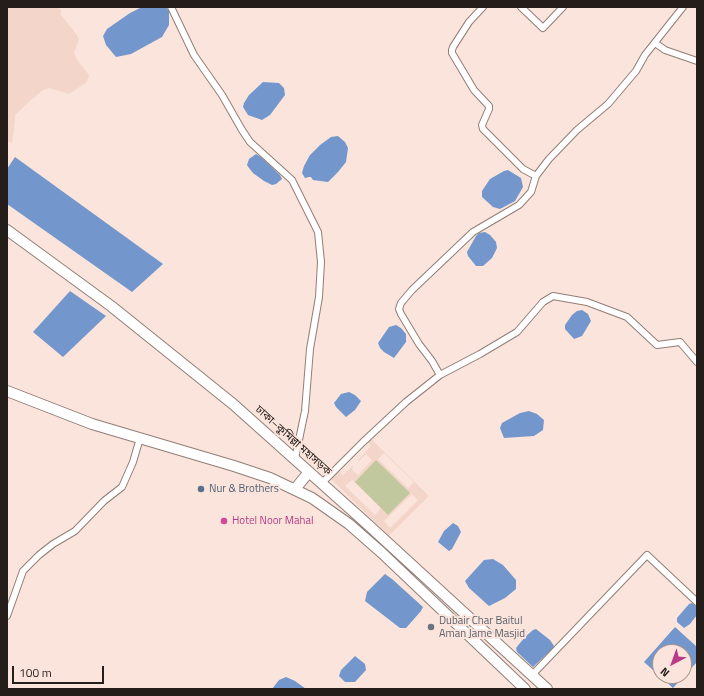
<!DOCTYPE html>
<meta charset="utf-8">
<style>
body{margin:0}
#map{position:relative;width:704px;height:696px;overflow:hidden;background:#fae4db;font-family:"Titillium Web",sans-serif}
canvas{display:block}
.frame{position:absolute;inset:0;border:8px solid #251d1a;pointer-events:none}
.north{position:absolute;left:652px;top:644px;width:40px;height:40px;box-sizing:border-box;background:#fae4db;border:1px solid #a5948e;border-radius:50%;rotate:221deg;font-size:11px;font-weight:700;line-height:16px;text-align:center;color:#251d1a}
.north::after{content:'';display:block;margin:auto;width:14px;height:18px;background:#b83a88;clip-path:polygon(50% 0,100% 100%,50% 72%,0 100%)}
.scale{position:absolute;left:12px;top:666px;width:92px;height:18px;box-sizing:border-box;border:2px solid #251d1a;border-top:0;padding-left:5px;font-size:12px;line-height:14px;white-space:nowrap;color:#251d1a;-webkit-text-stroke:3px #fae4db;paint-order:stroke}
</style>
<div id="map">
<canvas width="704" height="696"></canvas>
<div class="frame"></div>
<div class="north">N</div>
<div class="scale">100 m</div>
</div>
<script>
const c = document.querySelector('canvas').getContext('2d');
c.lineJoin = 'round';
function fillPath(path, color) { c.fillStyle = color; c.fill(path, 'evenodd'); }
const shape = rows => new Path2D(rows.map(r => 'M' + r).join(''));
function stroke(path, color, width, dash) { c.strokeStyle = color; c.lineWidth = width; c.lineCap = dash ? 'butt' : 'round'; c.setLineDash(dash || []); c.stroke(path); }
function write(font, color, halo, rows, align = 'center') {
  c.font = font + ' "Titillium Web","Noto Sans Bengali",sans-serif'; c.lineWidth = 4; c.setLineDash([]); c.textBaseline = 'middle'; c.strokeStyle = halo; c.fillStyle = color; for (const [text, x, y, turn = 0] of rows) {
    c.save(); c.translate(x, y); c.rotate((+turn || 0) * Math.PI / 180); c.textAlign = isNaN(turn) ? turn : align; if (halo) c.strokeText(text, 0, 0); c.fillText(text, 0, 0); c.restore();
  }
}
fillPath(shape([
 [7,7,58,7,61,10,61,15,77,35,79,39,74,53,78,61,89,75,87,82,69,94,49,88,43,90,31,100,15,115,14,129,12,143,7,141],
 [369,437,429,496,389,536,329,477],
 [366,441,371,446,358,460,359,461,366,454,372,460,358,475,352,470,353,467,352,466,343,475,338,470],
 [384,453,414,482,408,488,378,459],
 [352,480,381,508,375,515,345,486],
 [412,494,418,500,390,528,384,521]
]), '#f3d6c9');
fillPath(shape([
 [376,460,410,493,388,515,355,482]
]), '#c1c89e');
fillPath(shape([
 [142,7,166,7,169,11,169,25,162,37,131,54,116,57,106,45,103,36,107,29,130,13],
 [263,82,279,83,284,88,285,95,270,115,262,120,248,115,243,107,244,103,249,95],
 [338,136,345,142,348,148,346,162,338,172,328,182,313,180,311,177,309,177,305,178,302,173,304,166,310,155,320,145,331,137],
 [256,154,261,157,280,175,282,179,276,184,272,185,264,181,253,173,249,168,247,165,249,159],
 [15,157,163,264,132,292,7,204,7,169],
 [508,170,521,178,523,187,515,201,500,209,493,207,482,197,482,191,490,179,504,171],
 [485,232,490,235,496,242,497,248,492,258,483,266,476,266,468,256,467,252,476,236,479,233],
 [70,291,106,316,63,357,33,332],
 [582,310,588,314,591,321,582,336,574,339,565,329,565,325,572,315,577,311],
 [396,325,401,328,406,334,406,342,394,358,384,352,380,348,378,343,389,327],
 [349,392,355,395,361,401,355,410,346,417,336,407,334,403,341,394],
 [529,411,537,414,544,420,543,430,534,436,504,438,500,428,502,423,520,413],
 [453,523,458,526,461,532,452,549,449,551,438,542,444,531],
 [493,559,503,565,516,580,516,589,505,598,489,606,469,588,465,581,484,560],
 [385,574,392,579,423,607,421,611,406,628,400,628,365,601,367,592],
 [692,603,697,607,697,615,690,624,684,628,677,622,677,618,689,604],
 [675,627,697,647,697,662,673,688,644,662],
 [660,652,684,652,684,676,660,676],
 [536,629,550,640,554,646,552,649,533,667,517,652,516,648,525,637,533,630],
 [355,656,365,664,366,670,355,682,345,682,339,676,341,670],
 [286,677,295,681,306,689,272,689,279,680]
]), '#7397cc');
const minor = shape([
 [171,7,194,55,222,95,242,130,250,142,292,180,318,232,321,262,319,297,310,349,305,411,295,459],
 [483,7,469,22,453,47,452,50,452,53,474,90,489,106,489,109,482,125,483,129,523,169,536,176],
 [521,7,543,28,563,7],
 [655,43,665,50,697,61],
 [440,375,432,361,419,344,401,314,399,309,401,303,412,290,473,232,519,205,531,192,536,176,549,159,577,130,608,104,636,71,645,55,683,7],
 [322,483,363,442,406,402,440,375,480,354,517,332,543,302,553,296,587,302,627,317,657,345,680,342,697,362],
 [7,616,23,571,39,555,53,544,75,531,104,501,122,487,133,462,140,438],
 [532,675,647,555,697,602]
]);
const trunk = shape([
 [7,230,111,306,233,404,365,522,547,689],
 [7,391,92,424,234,466,270,478,312,498,349,524,382,553,525,689],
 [295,489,309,472]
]);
stroke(minor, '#917e76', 8);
stroke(trunk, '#917e76', 12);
stroke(minor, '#fff', 6);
stroke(trunk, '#fff', 10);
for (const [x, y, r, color] of [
 [201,489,4,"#5c6f8a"],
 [224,521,4,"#d1479c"],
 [431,627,4,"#6b7280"]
]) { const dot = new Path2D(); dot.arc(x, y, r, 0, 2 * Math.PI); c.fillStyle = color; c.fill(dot); stroke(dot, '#fae4db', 1.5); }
write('11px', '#251d1a', '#fae4db', [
 ["ঢাকা–কুমিল্লা মহাসড়ক",293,441,42]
]);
write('11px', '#4e5e75', '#fae4db', [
 ["Nur & Brothers",209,489]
], 'left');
write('11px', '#b23c85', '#fae4db', [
 ["Hotel Noor Mahal",232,521]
], 'left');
write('11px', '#5b616d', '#fae4db', [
 ["Dubair Char Baitul",439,621],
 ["Aman Jame Masjid",439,634]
], 'left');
</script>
